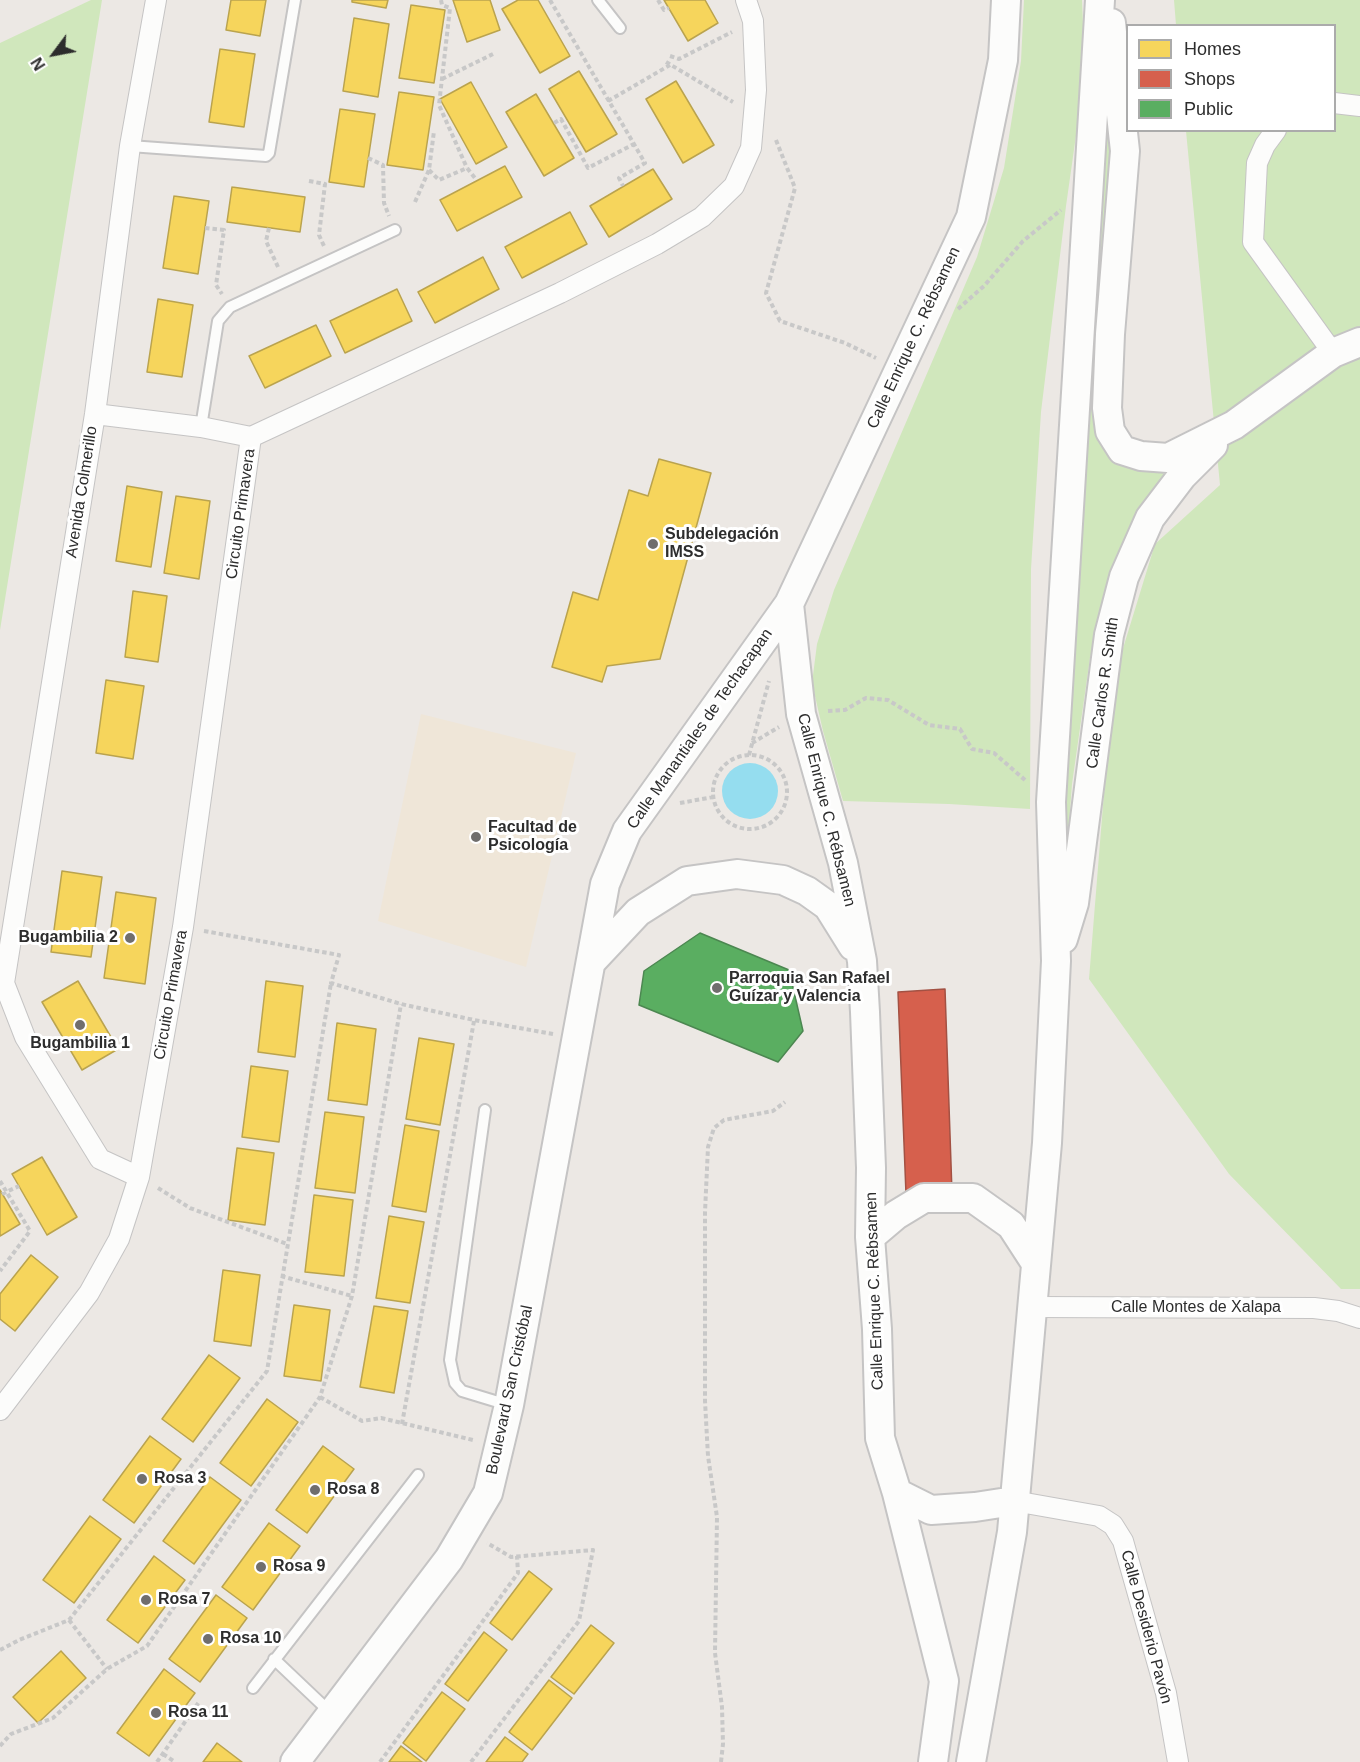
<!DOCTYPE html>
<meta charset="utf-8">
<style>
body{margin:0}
#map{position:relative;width:1360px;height:1762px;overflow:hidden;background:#ece8e4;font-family:Helvetica,sans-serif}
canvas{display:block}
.legend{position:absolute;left:1126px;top:24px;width:210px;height:108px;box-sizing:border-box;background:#fff;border:2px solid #ababab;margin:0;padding:8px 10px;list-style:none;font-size:18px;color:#2d2d2d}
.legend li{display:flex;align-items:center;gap:12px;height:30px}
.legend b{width:30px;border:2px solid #ababab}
.north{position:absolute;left:24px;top:24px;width:60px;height:60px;-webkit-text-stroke:4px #fff;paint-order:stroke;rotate:238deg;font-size:16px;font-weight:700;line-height:24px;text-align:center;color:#2d2d2d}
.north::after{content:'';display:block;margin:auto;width:21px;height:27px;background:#2d2d2d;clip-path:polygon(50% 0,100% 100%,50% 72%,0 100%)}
</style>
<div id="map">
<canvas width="1360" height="1762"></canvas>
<ul class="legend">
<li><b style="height:16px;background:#f6d55c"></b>Homes</li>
<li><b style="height:16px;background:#d6604d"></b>Shops</li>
<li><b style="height:16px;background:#5aae61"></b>Public</li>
</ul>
<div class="north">N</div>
</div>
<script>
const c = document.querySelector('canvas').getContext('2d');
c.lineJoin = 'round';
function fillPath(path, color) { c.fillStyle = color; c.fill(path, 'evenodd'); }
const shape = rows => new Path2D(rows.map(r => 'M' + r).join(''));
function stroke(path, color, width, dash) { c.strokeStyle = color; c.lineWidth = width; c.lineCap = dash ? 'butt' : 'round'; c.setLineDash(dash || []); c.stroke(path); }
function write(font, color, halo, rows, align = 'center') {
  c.font = font + ' Helvetica,sans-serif'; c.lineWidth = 6; c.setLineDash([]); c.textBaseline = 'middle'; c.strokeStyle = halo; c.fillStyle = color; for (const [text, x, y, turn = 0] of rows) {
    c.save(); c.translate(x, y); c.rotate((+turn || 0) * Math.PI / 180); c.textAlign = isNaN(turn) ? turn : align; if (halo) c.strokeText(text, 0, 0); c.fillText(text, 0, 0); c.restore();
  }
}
fillPath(shape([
 [421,714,576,753,526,967,378,921]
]), '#efe6d8');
fillPath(shape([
 [91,0,102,0,0,630,0,43],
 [1024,0,1082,0,1085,72,1066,206,1041,412,1031,569,1030,809,949,804,843,801,823,731,812,683,817,644,834,590,977,257,1004,168,1021,61],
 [1174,0,1360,0,1360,1289,1341,1289,1229,1174,1089,979,1113,681,1155,544,1220,485,1186,131,1334,130,1334,26,1176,25],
 [1101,47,1112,138,1095,384,1095,430,1104,450,1122,463,1145,470,1167,474,1113,570,1090,658,1072,784,1063,905,1061,844]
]), '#d0e7bc');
fillPath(shape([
 '722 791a28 28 0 1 1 56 0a28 28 0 1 1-56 0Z'
]), '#95ddef');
const homes = shape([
 [231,0,266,0,260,36,226,30,231,0],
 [352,0,388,0,386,8,352,2,352,0],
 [453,0,490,0,500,30,467,42,453,0],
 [518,0,538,0,570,56,540,73,502,9,518,0],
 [664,0,705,0,718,23,688,41,664,0],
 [411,5,445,10,434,83,399,78,411,5],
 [354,18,389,24,378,97,343,91,354,18],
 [220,49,255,54,244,127,209,122,220,49],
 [579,71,617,134,586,152,549,89,579,71],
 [676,81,714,145,683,163,646,99,676,81],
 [471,82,507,147,476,164,440,99,471,82],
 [399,92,434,97,423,170,387,165,399,92],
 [536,94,574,158,544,176,506,112,536,94],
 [340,109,375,114,364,187,329,182,340,109],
 [505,166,522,197,457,231,440,200,505,166],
 [653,169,672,199,609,237,590,206,653,169],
 [232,187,305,197,300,232,227,222,232,187],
 [174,196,209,201,198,274,163,268,174,196],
 [570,212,587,244,522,278,505,247,570,212],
 [483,257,499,289,435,323,418,292,483,257],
 [397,289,412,321,345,353,330,321,397,289],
 [158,299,193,305,182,377,147,372,158,299],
 [316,325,331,356,265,388,249,356,316,325],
 [659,459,711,473,660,659,607,666,602,682,552,667,573,592,598,600,629,490,648,496,659,459],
 [127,486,162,492,151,567,116,561,127,486],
 [176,496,210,501,199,579,164,573,176,496],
 [133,591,167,596,158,662,125,657,133,591],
 [106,680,144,686,133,759,96,753,106,680],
 [62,871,102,877,91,957,51,952,62,871],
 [116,892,156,898,145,984,104,978,116,892],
 [78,981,118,1049,82,1070,42,1002,78,981],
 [266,981,303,986,295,1057,258,1052,266,981],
 [337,1023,376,1029,367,1105,328,1100,337,1023],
 [419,1038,454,1044,440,1125,406,1119,419,1038],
 [251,1066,288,1071,279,1142,242,1137,251,1066],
 [325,1112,364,1117,355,1193,315,1188,325,1112],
 [405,1125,439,1131,426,1212,392,1206,405,1125],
 [237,1148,274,1153,265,1225,228,1220,237,1148],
 [42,1157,77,1217,47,1235,12,1174,42,1157],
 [0,1190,20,1224,0,1236,0,1190],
 [314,1195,353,1200,344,1276,305,1272,314,1195],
 [389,1216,424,1222,410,1303,376,1298,389,1216],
 [31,1255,58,1277,15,1331,0,1319,0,1294,31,1255],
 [223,1270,260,1275,251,1346,214,1341,223,1270],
 [294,1305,330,1310,321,1381,284,1376,294,1305],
 [374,1306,408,1311,394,1393,360,1387,374,1306],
 [209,1355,240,1378,193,1442,162,1419,209,1355],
 [267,1399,298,1422,251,1486,220,1463,267,1399],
 [150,1436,181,1459,134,1523,103,1500,150,1436],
 [323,1446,354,1469,307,1533,276,1510,323,1446],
 [210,1477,241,1500,194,1564,163,1541,210,1477],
 [90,1516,121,1539,74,1603,43,1580,90,1516],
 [269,1523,300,1546,253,1610,222,1587,269,1523],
 [154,1556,185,1580,138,1643,107,1620,154,1556],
 [529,1571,552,1589,512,1640,490,1623,529,1571],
 [216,1595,247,1618,200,1682,169,1659,216,1595],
 [591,1625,614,1643,574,1694,551,1677,591,1625],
 [484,1632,507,1650,468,1701,445,1684,484,1632],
 [61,1651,86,1678,38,1723,13,1697,61,1651],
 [164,1669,195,1693,149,1756,117,1733,164,1669],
 [549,1680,572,1698,532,1750,509,1732,549,1680],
 [442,1692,465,1709,426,1761,403,1743,442,1692],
 [505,1737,528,1754,522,1762,486,1762,505,1737],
 [217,1743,242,1762,203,1762,217,1743],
 [401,1746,422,1762,389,1762,401,1746]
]);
fillPath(homes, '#f6d55c');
stroke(homes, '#baa34e', 1.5);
const shops = shape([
 [945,989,952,1193,906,1194,898,992,945,989]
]);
fillPath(shops, '#d6604d');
stroke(shops, '#a35143', 1.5);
const public = shape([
 [700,933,789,970,803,1031,778,1062,639,1005,644,971,700,933]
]);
fillPath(public, '#5aae61');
stroke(public, '#4c8751', 1.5);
const lane = shape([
 [598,0,620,28],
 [130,146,266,156,269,153,295,0],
 [201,427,218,321,230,307,395,230],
 [485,1110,450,1360,455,1383,462,1391,508,1405],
 [274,1659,332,1714],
 [253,1688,418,1475]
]);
const street = shape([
 [1334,103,1360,106],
 [1276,130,1265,145,1257,163,1253,242,1333,353],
 [95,414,201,427,251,437],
 [251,437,560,293,657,244,702,217,734,186,751,148,756,90,753,21,746,0],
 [4,983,95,414,130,146,156,0],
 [4,983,25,1037,100,1159,139,1177],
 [1031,1307,1314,1308,1338,1311,1360,1318],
 [0,1410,89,1293,119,1239,139,1177,183,927,251,437],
 [1014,1501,1099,1516,1113,1525,1123,1541,1166,1693,1178,1762]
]);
const secondary = shape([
 [1111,23,1125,151,1110,334,1107,408,1110,431,1122,450,1141,456,1168,458,1234,425,1333,353,1360,342],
 [789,604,801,714,843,863,862,961,865,1012,871,1168,870,1237,877,1329,880,1438,897,1493,944,1681,933,1762],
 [1063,939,1074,903,1109,635,1124,577,1150,518,1182,476,1213,445],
 [592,961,638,912,687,881,737,874,783,880,807,891,828,906,853,946],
 [870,1237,896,1215,924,1198,973,1198,1011,1225,1035,1262],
 [897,1493,931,1510,975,1507,1014,1501],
 [295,1762,449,1559,488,1493,509,1405,605,884,627,831,789,604,971,217,1003,60,1006,0],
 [971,1762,1012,1532,1047,1143,1056,961,1051,802,1100,0]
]);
stroke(lane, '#c5c4c4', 14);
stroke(street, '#c5c4c4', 22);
stroke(secondary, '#c5c4c4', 32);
stroke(shape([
 [441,0,442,5,450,8,439,105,467,168],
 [550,0,645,163,619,178,623,186],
 [658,0,664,10,669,8],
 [670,56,679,59,732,32],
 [666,62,733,102],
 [442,79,493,54],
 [608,101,670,65],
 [554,123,561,119,588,168,634,144],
 [776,140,795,188,766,293,780,321,845,343,876,358],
 [368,158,383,165,384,203,389,216],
 [429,170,439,180,467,168,475,178],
 [309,181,325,184,319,235,324,246],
 [415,202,429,170,434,131],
 [205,228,224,230,216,285,222,294],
 [269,228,266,241,278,267],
 [958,309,984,286,1023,241,1061,210],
 [828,711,845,710,866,698,888,700,929,725,960,729,972,749,994,753,1025,780],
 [752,743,779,727],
 [749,755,769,681],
 '713 792a37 37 0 1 1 74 0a37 37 0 1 1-74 0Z',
 [680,803,713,797],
 [204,931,339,955,331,983,401,1004,474,1020,553,1034],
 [0,1181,30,1231,0,1271],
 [158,1188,190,1208,287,1244],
 [2,1194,19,1186],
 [281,1276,352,1296],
 [320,1397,362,1421,381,1418,473,1440],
 [402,1424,474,1021],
 [69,1620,107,1669],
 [0,1650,19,1640,69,1620,267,1371,331,983],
 [0,1746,11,1734,53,1718,107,1669,147,1646,320,1397,352,1296,401,1004],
 [163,1754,175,1762],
 [157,1762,199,1702],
 [380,1762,518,1573,517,1556],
 [471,1762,579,1621,593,1550,511,1557,487,1543],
 [721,1762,723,1744,722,1707,715,1653,717,1517,708,1456,705,1401,705,1212,708,1147,714,1128,724,1120,773,1111,785,1102]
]), '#c8c8c8', 4, [4.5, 3]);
stroke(lane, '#fcfcfb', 10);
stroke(street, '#fcfcfb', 20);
stroke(secondary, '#fcfcfb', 28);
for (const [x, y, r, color] of [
 [653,544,6,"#706e6d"],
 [476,837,6,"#706e6d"],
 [130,938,6,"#706e6d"],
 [717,988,6,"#706e6d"],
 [80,1025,6,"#706e6d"],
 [142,1479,6,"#706e6d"],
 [315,1490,6,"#706e6d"],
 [261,1567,6,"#706e6d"],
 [146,1600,6,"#706e6d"],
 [208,1639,6,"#706e6d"],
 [156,1713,6,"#706e6d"]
]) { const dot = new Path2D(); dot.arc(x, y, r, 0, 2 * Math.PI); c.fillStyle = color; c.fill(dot); stroke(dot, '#fff', 2); }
write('16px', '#2d2d2d', '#fff', [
 ["Calle Enrique C. Rébsamen",914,338,-65],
 ["Avenida Colmerillo",82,492,-81],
 ["Circuito Primavera",241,514,-82],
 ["Calle Carlos R. Smith",1103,693,-82],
 ["Calle Manantiales de Techacapan",700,729,-55],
 ["Calle Enrique C. Rébsamen",826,810,76],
 ["Circuito Primavera",171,995,-80],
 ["Calle Enrique C. Rébsamen",875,1291,-92],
 ["Calle Montes de Xalapa",1196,1308],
 ["Boulevard San Cristóbal",510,1390,-78],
 ["Calle Desiderio Pavón",1146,1627,75]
]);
write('bold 16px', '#2d2d2d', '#fff', [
 ["Subdelegación",665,535],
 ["IMSS",665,553],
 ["Facultad de",488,828],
 ["Psicología",488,846],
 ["Bugambilia 2",118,938,"right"],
 ["Parroquia San Rafael",729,979],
 ["Guízar y Valencia",729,997],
 ["Bugambilia 1",80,1044,"center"],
 ["Rosa 3",154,1479],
 ["Rosa 8",327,1490],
 ["Rosa 9",273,1567],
 ["Rosa 7",158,1600],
 ["Rosa 10",220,1639],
 ["Rosa 11",168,1713]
], 'left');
</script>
